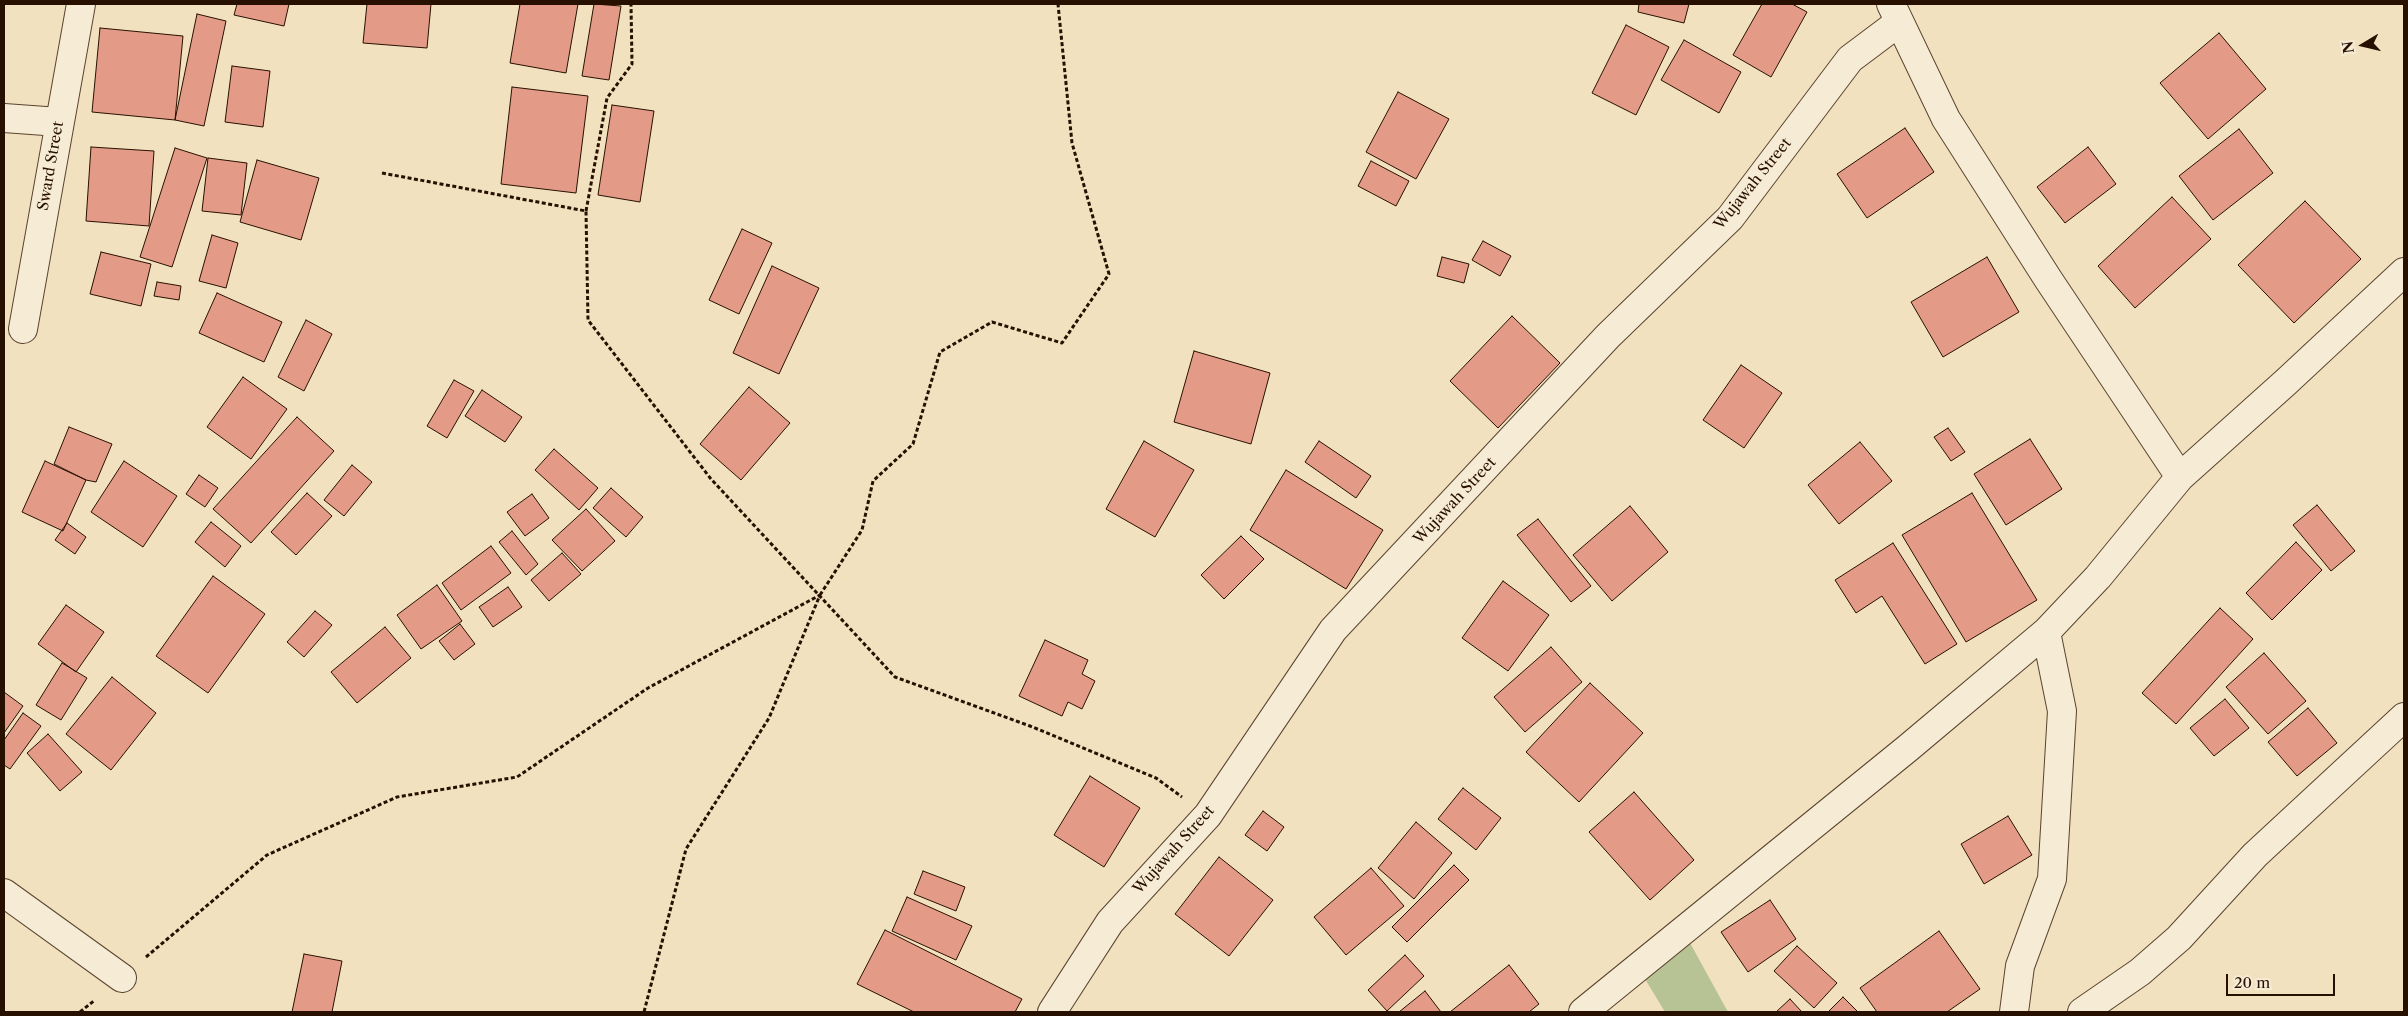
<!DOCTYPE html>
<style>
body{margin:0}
#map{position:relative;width:2408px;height:1016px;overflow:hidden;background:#f1e1be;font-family:"Libre Caslon Text",serif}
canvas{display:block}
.frame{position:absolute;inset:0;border:5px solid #281000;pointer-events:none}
.north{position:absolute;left:2338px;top:20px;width:50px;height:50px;-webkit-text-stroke:4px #f6ecd5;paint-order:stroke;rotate:261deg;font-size:14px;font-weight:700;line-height:20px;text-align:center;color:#281000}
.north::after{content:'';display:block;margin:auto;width:18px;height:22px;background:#281000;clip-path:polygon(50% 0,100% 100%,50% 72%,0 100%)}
.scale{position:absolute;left:2226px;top:974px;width:109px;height:22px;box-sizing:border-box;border:2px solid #281000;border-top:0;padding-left:6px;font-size:15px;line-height:18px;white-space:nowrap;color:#281000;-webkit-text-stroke:4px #f6ecd5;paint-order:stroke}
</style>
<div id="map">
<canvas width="2408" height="1016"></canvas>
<div class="frame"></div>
<div class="north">N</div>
<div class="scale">20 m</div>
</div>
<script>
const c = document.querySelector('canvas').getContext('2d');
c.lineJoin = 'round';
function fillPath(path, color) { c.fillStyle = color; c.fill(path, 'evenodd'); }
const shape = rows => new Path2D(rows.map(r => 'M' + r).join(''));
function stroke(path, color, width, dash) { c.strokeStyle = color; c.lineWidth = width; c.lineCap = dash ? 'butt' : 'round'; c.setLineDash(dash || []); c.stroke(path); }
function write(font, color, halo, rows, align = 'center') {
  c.font = font + ' "Libre Caslon Text",serif'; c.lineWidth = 5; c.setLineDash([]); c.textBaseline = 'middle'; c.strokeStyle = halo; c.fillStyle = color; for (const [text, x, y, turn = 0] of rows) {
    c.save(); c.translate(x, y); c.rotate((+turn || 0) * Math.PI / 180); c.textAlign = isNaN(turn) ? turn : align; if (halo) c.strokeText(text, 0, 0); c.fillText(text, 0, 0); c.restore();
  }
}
fillPath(shape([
 [1684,932,1728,1012,1665,1012,1639,969]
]), '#b7c394');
const building = shape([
 [237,4,289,4,284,26,234,15,237,4],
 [367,4,431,4,427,48,363,43,367,4],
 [520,4,578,4,566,73,510,63,520,4],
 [594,4,621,6,609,80,582,76,594,4],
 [1639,4,1689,4,1684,23,1638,12,1639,4],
 [1762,4,1792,4,1807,12,1771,77,1733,55,1762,4],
 [197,14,226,21,204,126,175,120,197,14],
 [1626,25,1669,47,1636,115,1592,93,1626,25],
 [100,28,183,36,175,120,92,112,100,28],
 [2219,33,2266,89,2208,139,2160,83,2219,33],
 [1684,40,1741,72,1719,113,1661,80,1684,40],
 [232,66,270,71,263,127,225,122,232,66],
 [512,87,588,96,576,193,501,184,512,87],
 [1398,92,1449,119,1416,179,1366,152,1398,92],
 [612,105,654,111,640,202,598,195,612,105],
 [1905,128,1934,172,1867,218,1837,174,1905,128],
 [2239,129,2273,173,2213,220,2179,176,2239,129],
 [91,147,154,151,149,226,86,221,91,147],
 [2088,147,2116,184,2065,223,2037,187,2088,147],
 [175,148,207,158,172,267,140,257,175,148],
 [208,158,247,163,241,215,202,211,208,158],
 [257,160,319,178,301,240,240,222,257,160],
 [1371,161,1409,181,1396,206,1358,186,1371,161],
 [2172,197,2211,239,2135,308,2098,266,2172,197],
 [2305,201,2361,259,2294,323,2238,265,2305,201],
 [742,229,772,243,739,314,709,300,742,229],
 [212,235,238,243,226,288,199,281,212,235],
 [1483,241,1511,256,1500,276,1472,260,1483,241],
 [101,252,151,264,141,306,90,294,101,252],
 [1442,257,1469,264,1464,283,1437,276,1442,257],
 [1987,257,2019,312,1943,357,1911,302,1987,257],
 [772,266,819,288,779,374,733,353,772,266],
 [157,282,181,286,179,300,154,296,157,282],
 [217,293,282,322,264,362,199,333,217,293],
 [1512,316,1560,363,1498,428,1450,381,1512,316],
 [306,320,332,334,304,391,278,377,306,320],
 [1194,351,1270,373,1251,444,1174,422,1194,351],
 [1741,365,1782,393,1744,448,1703,420,1741,365],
 [243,377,287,409,251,459,207,427,243,377],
 [454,380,474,391,447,438,427,426,454,380],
 [749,387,790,423,741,480,700,444,749,387],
 [482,390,522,417,505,442,465,416,482,390],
 [297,417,334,451,251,543,213,509,297,417],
 [69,427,112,444,96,482,86,480,54,464,69,427],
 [1948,428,1965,452,1951,461,1934,437,1948,428],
 [2030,439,2062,489,2006,525,1974,474,2030,439],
 [1144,441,1194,470,1155,537,1106,509,1144,441],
 [1319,441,1371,476,1356,498,1305,462,1319,441],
 [1860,442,1892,481,1839,524,1808,485,1860,442],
 [554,449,598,488,579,510,535,470,554,449],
 [45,461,86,480,63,531,22,512,45,461],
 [124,461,177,496,143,547,91,512,124,461],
 [352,465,372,482,344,516,324,500,352,465],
 [1286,470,1383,530,1346,589,1250,530,1286,470],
 [199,475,218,488,205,507,186,494,199,475],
 [611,488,643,517,626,537,593,508,611,488],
 [307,493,332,516,296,555,271,532,307,493],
 [1972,493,2037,600,1966,642,1902,535,1972,493],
 [532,494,549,518,525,536,507,512,532,494],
 [2317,505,2355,551,2331,571,2293,525,2317,505],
 [1630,506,1668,552,1612,601,1573,555,1630,506],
 [586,509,615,541,582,571,552,540,586,509],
 [1538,519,1591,586,1571,602,1517,535,1538,519],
 [211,522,241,546,225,567,195,542,211,522],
 [67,523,86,537,75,554,55,540,67,523],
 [512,531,538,564,526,575,499,542,512,531],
 [1241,536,1264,559,1224,599,1201,575,1241,536],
 [2296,542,2322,570,2272,620,2246,593,2296,542],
 [1893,543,1957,644,1925,664,1882,596,1856,613,1835,580,1893,543],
 [491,546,511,573,461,610,442,583,491,546],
 [562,553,581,574,549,601,531,580,562,553],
 [213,576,265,614,208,693,156,656,213,576],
 [1503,581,1549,615,1508,671,1462,638,1503,581],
 [437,585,462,621,421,649,397,615,437,585],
 [508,587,522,607,493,627,479,607,508,587],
 [66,605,104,632,76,672,38,644,66,605],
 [2220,608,2253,639,2176,724,2142,693,2220,608],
 [315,611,332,625,304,657,287,642,315,611],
 [460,624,475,644,454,660,439,641,460,624],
 [385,627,411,658,357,703,331,672,385,627],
 [1045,640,1088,660,1082,674,1095,681,1082,709,1068,702,1062,716,1019,696,1045,640],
 [1551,647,1582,682,1525,732,1494,697,1551,647],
 [2264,653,2306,701,2268,734,2226,687,2264,653],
 [62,663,87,678,61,720,36,705,62,663],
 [112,677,156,713,111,770,66,734,112,677],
 [1590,683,1643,733,1579,802,1526,752,1590,683],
 [4,692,23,706,4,733,4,692],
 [2225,699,2249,728,2214,756,2190,728,2225,699],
 [2308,708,2337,743,2297,776,2268,742,2308,708],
 [23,713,41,726,10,769,4,765,4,740,23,713],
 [48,734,82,772,60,791,27,753,48,734],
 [1090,776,1140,808,1104,867,1054,835,1090,776],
 [1463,788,1501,818,1476,850,1438,819,1463,788],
 [1634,792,1694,860,1650,900,1589,832,1634,792],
 [1263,811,1284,827,1267,851,1245,835,1263,811],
 [2008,816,2032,855,1984,884,1961,844,2008,816],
 [1416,822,1452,853,1414,899,1378,868,1416,822],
 [1219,857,1273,900,1229,956,1175,914,1219,857],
 [1454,865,1469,880,1407,942,1392,927,1454,865],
 [1371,868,1404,906,1346,955,1314,917,1371,868],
 [923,871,965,887,956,911,914,894,923,871],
 [907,897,972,926,956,960,892,931,907,897],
 [1770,900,1796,939,1748,972,1721,932,1770,900],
 [885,930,1022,999,1015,1012,914,1012,857,984,885,930],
 [1939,931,1980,989,1947,1012,1877,1012,1860,988,1939,931],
 [1797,946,1837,983,1814,1008,1774,971,1797,946],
 [304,954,342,961,332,1012,292,1012,304,954],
 [1405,955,1424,976,1387,1011,1368,990,1405,955],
 [1509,965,1539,1004,1529,1012,1450,1012,1509,965],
 [1425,991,1441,1012,1399,1012,1425,991],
 [1843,997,1858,1012,1828,1012,1843,997],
 [1790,999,1802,1012,1776,1012,1790,999]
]);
fillPath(building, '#e39b88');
stroke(building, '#281000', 1);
const minor = shape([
 [1891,4,1946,119,2048,279,2180,477],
 [4,118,59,122],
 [23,329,81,4],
 [4,893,122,978],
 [1052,1012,1110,922,1208,815,1333,630,1608,336,1730,218,1850,59,1898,23],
 [1583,1012,1908,748,2046,632,2098,577,2180,477,2286,382,2404,272],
 [2014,1012,2020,966,2052,879,2062,711,2046,632],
 [2082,1012,2140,972,2179,938,2255,855,2404,717]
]);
stroke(minor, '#5a4430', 30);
stroke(shape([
 [382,173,586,211,588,320,711,479,895,677,1030,726,1156,778,1182,797],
 [586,211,607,98,632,64,631,4],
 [820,595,862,530,873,481,913,444,940,352,992,322,1062,343,1109,274,1072,143,1058,4],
 [146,957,267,855,397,797,517,777,648,688,820,595,769,718,686,849,644,1012],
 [80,1012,95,1000]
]), '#281000', 3, [4, 2.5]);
stroke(minor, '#f6ecd5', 28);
write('15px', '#281000', '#f6ecd5', [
 ["Sward Street",51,166,-80],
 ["Wujawah Street",1753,184,-51],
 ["Wujawah Street",1455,501,-47],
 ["Wujawah Street",1174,850,-48]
]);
</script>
